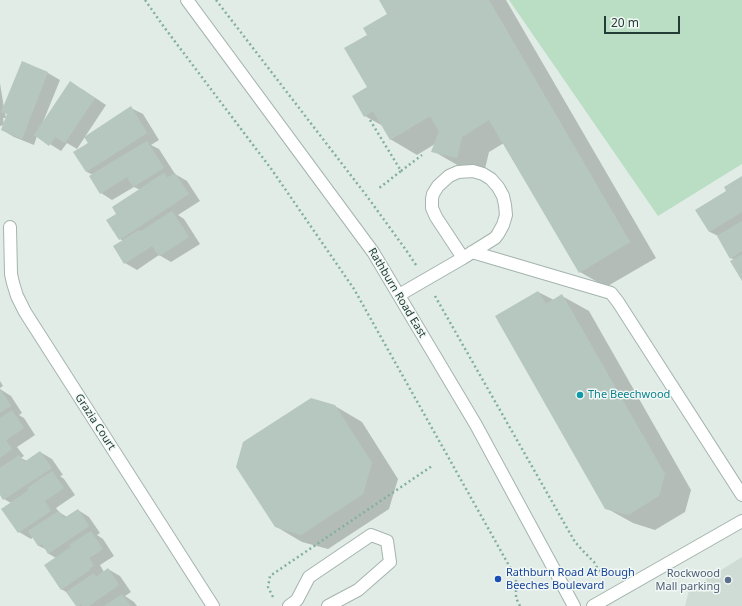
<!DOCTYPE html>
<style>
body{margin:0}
#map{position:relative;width:742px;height:606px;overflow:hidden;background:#e1ece7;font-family:"Noto Sans",sans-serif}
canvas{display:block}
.scale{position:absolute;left:604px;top:16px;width:76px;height:18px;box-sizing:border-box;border:2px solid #213d35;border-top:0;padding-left:5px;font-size:12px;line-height:14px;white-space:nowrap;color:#213d35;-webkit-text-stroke:3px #f2f8f5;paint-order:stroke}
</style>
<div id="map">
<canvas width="742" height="606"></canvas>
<div class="scale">20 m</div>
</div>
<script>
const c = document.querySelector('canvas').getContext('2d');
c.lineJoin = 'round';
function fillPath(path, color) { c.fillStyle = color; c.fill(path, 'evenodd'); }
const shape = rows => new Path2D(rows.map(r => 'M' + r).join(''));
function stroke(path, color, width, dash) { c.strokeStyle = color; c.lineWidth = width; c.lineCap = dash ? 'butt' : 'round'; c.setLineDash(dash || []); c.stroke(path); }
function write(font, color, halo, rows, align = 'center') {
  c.font = font + ' "Noto Sans",sans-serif'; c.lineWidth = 3; c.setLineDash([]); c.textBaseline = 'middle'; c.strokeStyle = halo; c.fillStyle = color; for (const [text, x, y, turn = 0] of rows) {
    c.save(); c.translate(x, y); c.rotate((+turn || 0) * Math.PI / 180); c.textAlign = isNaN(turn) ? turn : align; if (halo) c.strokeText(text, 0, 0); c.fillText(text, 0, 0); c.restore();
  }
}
fillPath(shape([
 [742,557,742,606,685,606,689,590]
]), '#cfdcd6');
fillPath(shape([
 [509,0,742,0,742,164,658,216]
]), '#b9dec3');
fillPath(shape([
 [380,0,506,0,656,258,606,287,580,272,504,143,489,152,484,173,459,166,433,151,435,144,417,155,390,139,383,126,365,116,369,87,368,35,389,14],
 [22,63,48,73,60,80,43,122,82,89,106,105,77,149,67,143,61,151,37,136,34,145,14,137,2,130,4,125,0,126,0,83,4,108],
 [5,113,8,115,4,125,3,118,6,118],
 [131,108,143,114,159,140,151,145,159,149,175,174,187,181,200,201,178,215,184,219,200,244,171,262,159,255,137,270,125,263,123,241,120,239,117,214,140,190,134,187,112,200,101,193,93,175,87,172,75,153,90,143],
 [742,177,742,279,734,260,731,258,718,236,710,232,697,210,728,191],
 [538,292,554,300,562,296,589,311,691,490,685,512,655,530,633,523,606,508,497,316],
 [0,381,3,386,0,388],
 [0,389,11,396,22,413,19,415,24,418,35,435,17,447,24,456,21,458,27,461,40,452,52,459,63,475,60,476,64,479,75,495,56,508,59,512,67,517,78,510,89,517,100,533,97,535,103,539,114,556,100,565,104,572,108,569,120,576,131,592,125,596,134,602,137,606,77,606,68,593,61,589,56,558,49,554,47,550,39,546,33,537,31,539,19,532,3,509,11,503,4,499,0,493],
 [335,406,362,422,398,479,389,509,328,549,302,542,275,526]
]), '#0003');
fillPath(shape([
 [379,0,489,0,630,242,579,273,489,120,462,137,457,158,431,152,439,131,430,116,390,140,373,111,364,117,352,96,367,87,344,48,367,35,363,28,387,14],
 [22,61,48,72,22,139,1,130,7,114,1,112],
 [70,81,95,98,65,143,55,137,49,146,34,135],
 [131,106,147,133,86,172,73,152,88,143,84,137],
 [147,141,164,168,133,187,127,177,100,194,89,176],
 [164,173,167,178,175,173,189,194,119,240,106,220,116,214,112,207],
 [742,176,742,212,709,232,695,210,726,191,724,187],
 [172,211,189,237,159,256,152,246,124,264,113,246,139,230,141,231],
 [742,221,742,251,730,259,717,236],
 [742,254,742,281,730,261],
 [538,291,546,304,562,294,665,474,659,496,628,515,605,509,495,316],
 [0,389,11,406,0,413],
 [311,398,335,405,372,463,363,494,301,535,275,527,236,467,243,442],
 [12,410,24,428,6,440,12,449,0,458,0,418],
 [40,451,52,468,3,500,0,495,0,468,19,455,24,462],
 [52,471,64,488,45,501,51,511,18,533,1,509,29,490,27,488],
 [78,509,89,526,48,554,42,544,38,546,28,531,59,511,64,518],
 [91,531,103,549,89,558,94,566,90,568,91,569,61,590,44,565,71,547,69,545],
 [108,568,119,585,89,606,82,606,81,604,79,606,76,606,66,592,94,573,96,577],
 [122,594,131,606,104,606]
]), '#b6c7c0');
const minor = shape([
 [187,0,373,252,476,425,574,606],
 [10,227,11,274,13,283,17,296,25,312,213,606],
 [472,252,611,293,618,302,742,495],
 [399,295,437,273,463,258,495,238,498,234,503,225,506,215,505,205,503,196,498,187,491,179,483,174,473,171,458,172,449,176,438,186,433,194,432,199,432,208,436,217,463,258],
 [289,606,297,600,309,577,371,535,387,541,390,562,358,590,328,606],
 [593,606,742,521]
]);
stroke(minor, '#a4b4ae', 14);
stroke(shape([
 [145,0,164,27,272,170,354,289,516,578,516,598,520,606],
 [216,0,366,195,406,250,416,265],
 [370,120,401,171,378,189],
 [401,171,422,155],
 [435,296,575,542,584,552,594,562,603,578],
 [273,597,268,587,270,576,432,466]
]), '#81b0a1', 2.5, [2, 3]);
stroke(minor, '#fff', 12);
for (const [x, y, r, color] of [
 [580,395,4,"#0f9aa8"],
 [498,579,4,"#1a4fb4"],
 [728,580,4,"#5c6f8a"]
]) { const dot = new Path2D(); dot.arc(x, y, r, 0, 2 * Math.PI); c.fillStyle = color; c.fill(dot); stroke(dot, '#f2f8f5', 1.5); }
write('11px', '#213d35', '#f2f8f5', [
 ["Rathburn Road East",397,293,59],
 ["Grazia Court",95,422,57]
]);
write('11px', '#0d838f', '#f2f8f5', [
 ["The Beechwood",588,395]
], 'left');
write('11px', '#164399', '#f2f8f5', [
 ["Rathburn Road At Bough",506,573],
 ["Beeches Boulevard",506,586]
], 'left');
write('11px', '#4e5e75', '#f2f8f5', [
 ["Rockwood",720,574],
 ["Mall parking",720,587]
], 'right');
</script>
